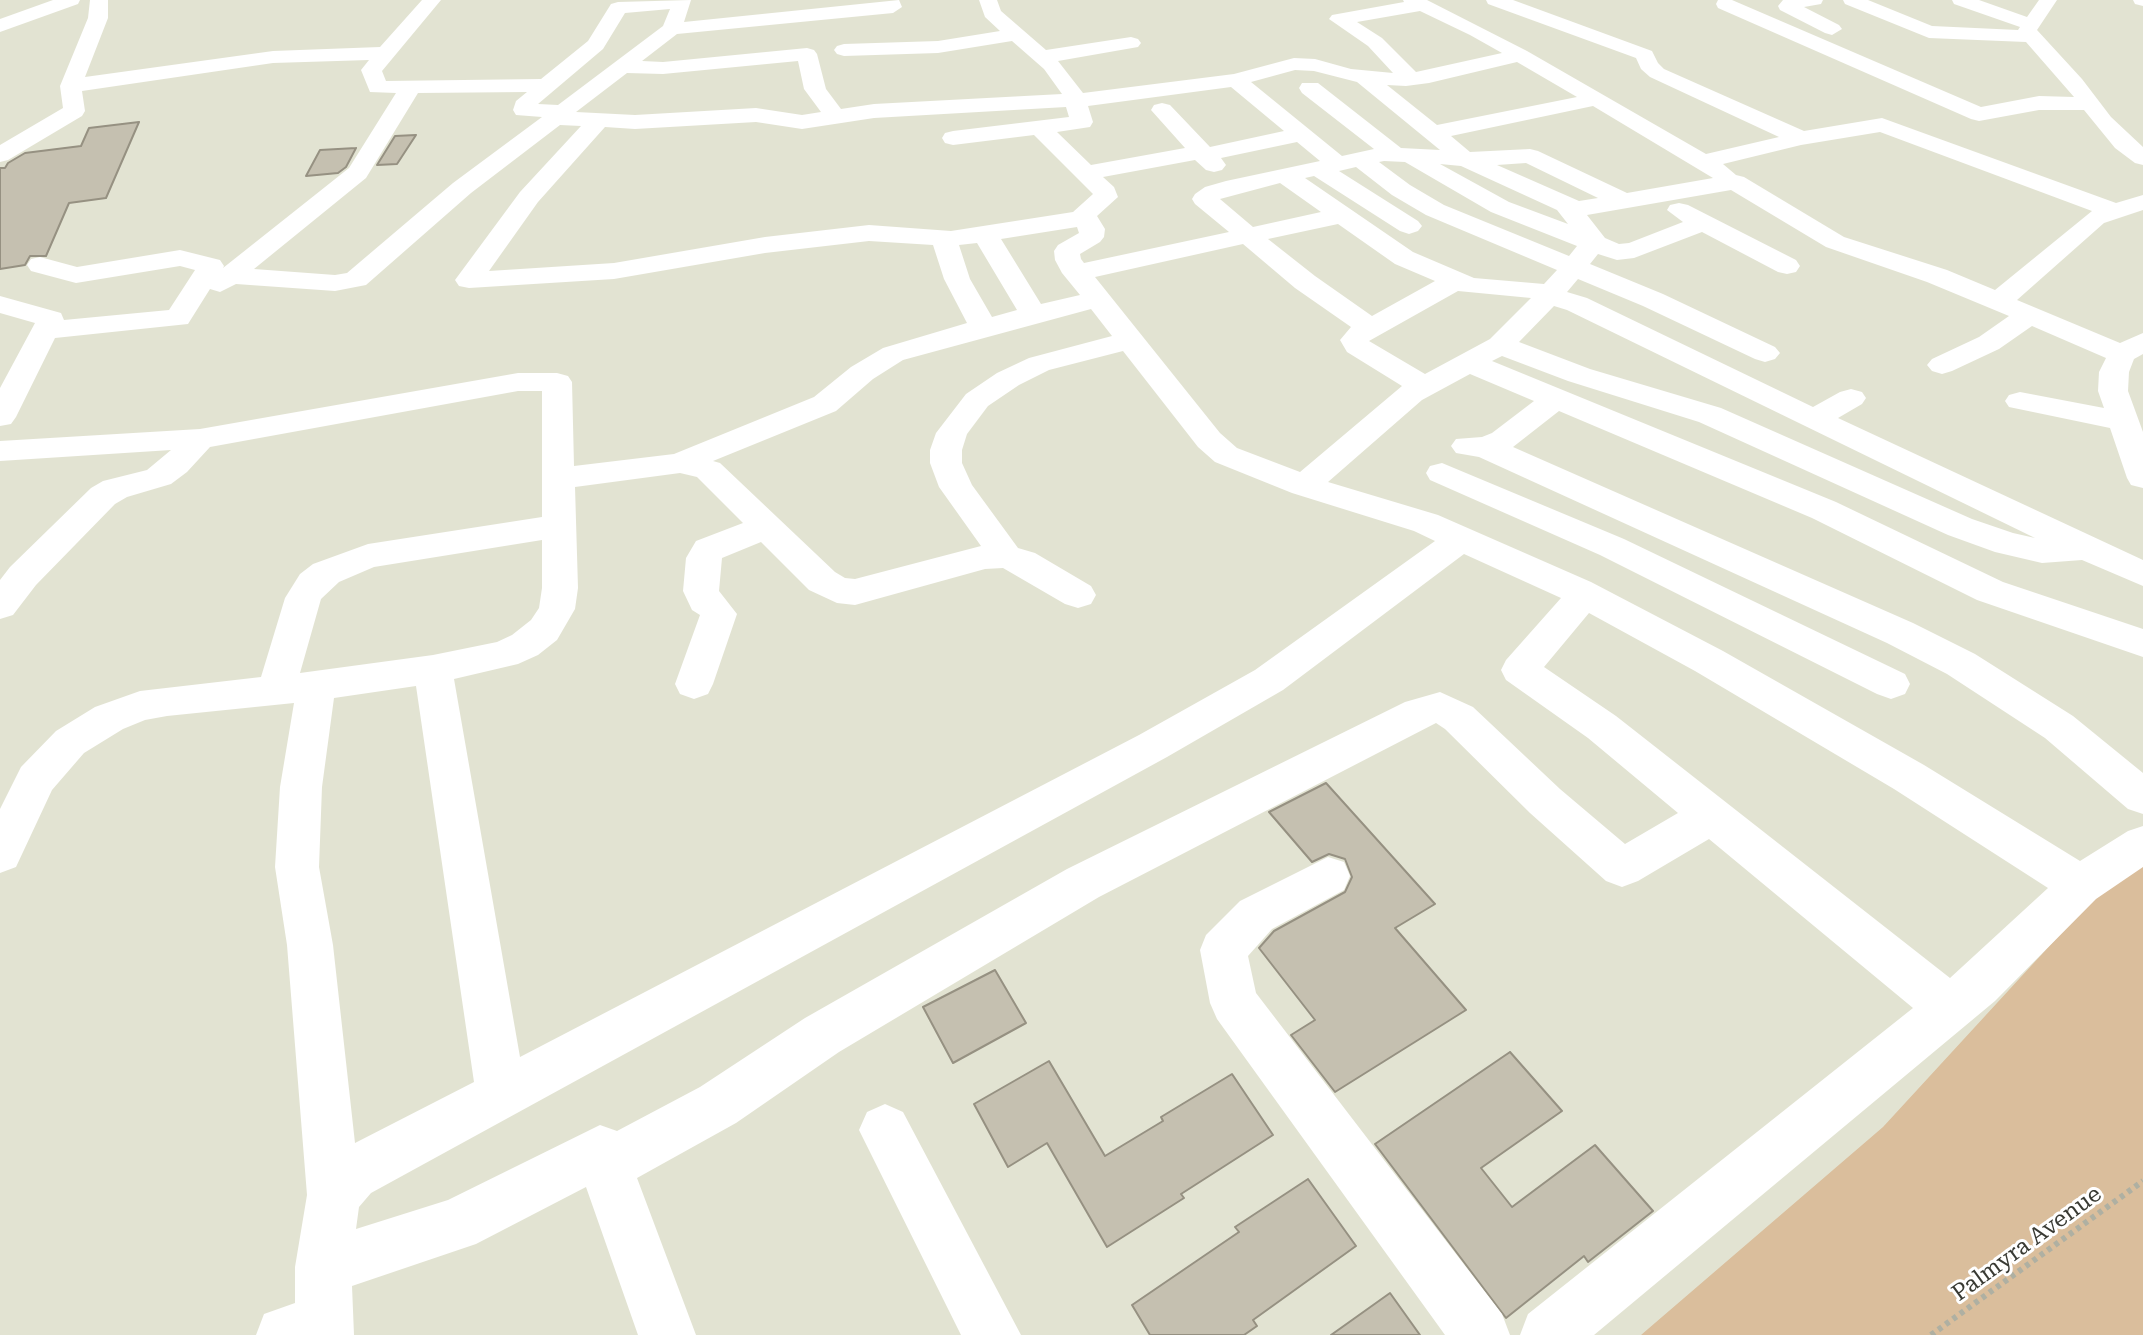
<!DOCTYPE html>
<style>
body{margin:0}
canvas{display:block;background:#e2e3d2}
</style>
<canvas width="2143" height="1335"></canvas>
<script>
const c = document.querySelector('canvas').getContext('2d');
c.lineJoin = 'round';
function fillPath(path, color) { c.fillStyle = color; c.fill(path, 'evenodd'); }
const shape = rows => new Path2D(rows.map(r => 'M' + r).join(''));
function stroke(path, color, width, dash) { c.strokeStyle = color; c.lineWidth = width; c.lineCap = dash ? 'butt' : 'round'; c.setLineDash(dash || []); c.stroke(path); }
function write(font, color, halo, rows, align = 'center') {
  c.font = font + ' "Roboto Serif",serif'; c.lineWidth = 6; c.setLineDash([]); c.textBaseline = 'middle'; c.strokeStyle = halo; c.fillStyle = color; for (const [text, x, y, turn = 0] of rows) {
    c.save(); c.translate(x, y); c.rotate((+turn || 0) * Math.PI / 180); c.textAlign = isNaN(turn) ? turn : align; if (halo) c.strokeText(text, 0, 0); c.fillText(text, 0, 0); c.restore();
  }
}
fillPath(shape([
 [2143,859,2143,1335,1641,1335,1883,1127,2122,867]
]), '#dabe9c');
const building = shape([
 [139,122,106,198,69,203,46,256,30,256,25,265,0,269,0,168,5,168,8,163,25,153,81,146,89,128,139,122],
 [416,135,397,164,377,165,395,136,416,135],
 [356,148,346,167,338,173,306,176,320,150,356,148],
 [1326,783,1435,904,1395,928,1466,1010,1335,1092,1291,1035,1315,1020,1259,948,1274,931,1345,892,1352,877,1345,859,1329,854,1312,862,1269,812,1326,783],
 [995,970,1026,1023,953,1063,923,1007,995,970],
 [1510,1052,1562,1111,1481,1168,1512,1207,1595,1145,1653,1211,1588,1262,1584,1256,1506,1318,1375,1144,1510,1052],
 [1049,1061,1105,1156,1163,1121,1161,1117,1232,1074,1273,1135,1181,1194,1184,1198,1107,1247,1047,1143,1008,1167,974,1104,1049,1061],
 [1308,1179,1356,1246,1253,1320,1257,1326,1244,1335,1150,1335,1132,1305,1239,1232,1235,1227,1308,1179],
 [1390,1293,1420,1335,1331,1335,1390,1293]
]);
fillPath(building, '#c5c0b0');
stroke(building, '#969182', 2);
stroke(shape([
 [1931,1335,2143,1181]
]), '#afb0a2', 6, [4.5, 4.5]);
fillPath(shape([
 [90,0,108,0,108,18,85,77,273,51,380,47,422,0,441,0,382,71,386,81,541,79,588,41,611,4,618,2,691,0,684,22,899,0,902,7,893,13,677,34,642,61,663,62,807,48,814,50,817,54,826,89,841,109,874,104,1062,94,1044,69,1012,41,938,53,844,56,837,54,834,50,837,46,844,44,938,41,1000,31,985,17,979,0,997,0,1001,11,1046,50,1131,37,1138,39,1141,43,1138,47,1058,61,1083,93,1234,74,1294,58,1315,59,1351,69,1393,73,1368,46,1329,19,1332,15,1404,2,1403,0,1427,0,1527,51,1706,154,1779,137,1650,77,1641,69,1636,58,1488,4,1486,0,1513,0,1652,51,1658,63,1664,69,1804,131,1882,118,2116,203,2143,195,2143,210,2104,223,2017,300,2120,343,2143,333,2143,354,2134,359,2129,372,2128,391,2143,432,2143,488,2131,485,2127,478,2110,428,2009,407,2005,401,2009,395,2020,392,2104,408,2098,391,2099,372,2106,358,2032,326,1999,349,1952,371,1942,374,1932,371,1927,365,1932,359,1979,337,2009,316,1927,282,1826,247,1731,190,1587,215,1605,238,1619,244,1629,243,1683,222,1667,210,1670,205,1679,203,1688,205,1796,260,1800,266,1796,272,1787,274,1778,272,1702,232,1634,258,1617,260,1598,254,1590,264,1663,294,1775,347,1780,353,1775,359,1765,362,1755,359,1643,306,1578,279,1567,292,1587,298,1813,407,1840,392,1851,389,1862,392,1866,398,1862,404,1838,418,2143,560,2143,586,2082,560,2042,563,1995,552,1948,535,1699,422,1568,381,1502,356,1492,361,1836,502,2003,582,2143,629,2143,657,1977,600,1812,518,1559,411,1513,447,1913,623,1975,654,2073,716,2143,773,2143,814,2128,809,2045,738,1947,674,1887,643,1479,457,1456,453,1451,446,1456,439,1482,437,1492,433,1534,401,1470,374,1422,400,1328,482,1438,515,1591,582,1723,651,1924,765,2080,861,2128,831,2143,826,2143,867,2096,899,1995,1001,1594,1335,1520,1335,1528,1314,1913,1008,1709,839,1638,881,1622,887,1606,881,1530,813,1445,729,1436,723,1099,897,839,1052,736,1123,637,1178,696,1335,638,1335,586,1187,476,1244,352,1286,354,1335,256,1335,264,1314,295,1303,295,1267,307,1195,287,945,275,867,280,787,294,703,167,716,145,720,123,729,84,753,52,790,16,867,0,873,0,809,21,767,56,731,95,707,140,691,261,677,285,598,300,574,313,564,368,544,542,517,542,391,518,391,210,447,187,472,171,484,127,497,115,504,36,585,13,615,0,619,0,580,10,567,91,488,103,481,147,470,171,450,0,461,0,441,200,429,518,373,557,373,568,376,572,382,574,466,674,454,814,397,851,367,883,348,967,323,944,279,933,245,869,241,765,253,614,279,469,288,459,286,455,280,520,192,581,126,560,125,471,193,366,285,335,291,236,284,220,292,210,289,188,324,55,338,16,417,11,424,0,426,0,388,35,323,0,313,0,296,61,313,64,320,169,310,195,270,180,266,76,283,31,271,27,265,31,259,40,257,77,267,180,250,220,260,224,266,223,268,349,168,396,93,370,92,361,70,369,60,273,63,82,91,85,111,82,116,8,160,0,162,0,145,63,108,60,86,88,18,90,0],
 [670,9,663,26,558,105,538,104,603,49,625,13,670,9],
 [1420,11,1470,35,1502,53,1416,72,1382,38,1357,22,1420,11],
 [798,61,804,89,821,112,802,115,756,108,635,115,576,112,627,73,663,74,798,61],
 [1517,62,1577,97,1437,125,1387,85,1406,86,1429,83,1517,62],
 [1295,70,1314,71,1357,82,1440,150,1401,148,1318,83,1302,83,1299,88,1302,93,1374,149,1342,156,1251,82,1295,70],
 [1231,87,1284,131,1210,147,1170,105,1162,103,1154,105,1151,110,1185,148,1091,165,1057,132,1090,127,1093,122,1088,106,1231,87],
 [527,92,516,101,513,110,516,115,542,117,453,183,347,273,335,275,254,269,366,178,418,93,527,92],
 [1593,106,1713,178,1627,193,1538,151,1530,149,1470,152,1451,136,1593,106],
 [1066,107,1069,117,953,131,945,133,942,138,945,143,953,145,1034,135,1093,194,1073,212,951,231,869,225,765,237,614,263,489,271,538,202,605,127,635,129,756,122,802,129,874,118,1066,107],
 [1880,132,2092,211,1995,290,1947,270,1844,237,1744,177,1736,175,1723,164,1801,145,1880,132],
 [1297,142,1320,161,1226,181,1205,187,1195,194,1192,199,1195,204,1229,232,1084,263,1081,259,1080,254,1100,242,1104,237,1105,229,1097,216,1118,197,1114,187,1103,177,1195,160,1206,170,1214,172,1222,170,1226,165,1221,158,1297,142],
 [1384,161,1405,162,1491,212,1577,246,1569,256,1444,205,1410,185,1379,162,1384,161],
 [1526,163,1598,198,1579,201,1497,165,1526,163],
 [1440,164,1461,166,1557,210,1568,224,1509,202,1440,164],
 [1356,167,1392,195,1426,215,1557,270,1544,284,1474,278,1413,252,1305,178,1314,176,1400,231,1409,234,1418,231,1422,226,1418,221,1339,171,1356,167],
 [1280,183,1321,212,1253,227,1220,199,1280,183],
 [1338,224,1395,264,1435,281,1372,316,1315,276,1268,239,1338,224],
 [1077,227,1079,233,1058,245,1054,251,1055,260,1062,273,1080,295,1041,304,1001,239,1077,227],
 [977,243,1017,310,992,317,970,279,959,245,977,243],
 [1243,244,1295,288,1351,327,1340,340,1347,352,1402,386,1300,472,1237,448,1220,433,1095,277,1243,244],
 [1458,291,1531,298,1490,339,1425,374,1369,341,1458,291],
 [1554,306,1567,310,2035,538,2013,533,1972,519,1721,408,1590,369,1519,342,1554,306],
 [1091,309,1112,336,1029,358,997,373,966,394,936,433,930,450,930,463,939,487,981,546,855,579,845,578,835,572,720,463,713,461,836,411,873,379,903,360,1091,309],
 [1123,351,1198,447,1215,462,1292,493,1414,531,1435,541,1255,670,1139,735,520,1057,454,679,518,664,538,655,557,640,575,609,578,588,575,487,680,473,697,477,743,523,696,541,686,558,683,591,692,610,700,615,675,684,680,694,694,699,708,694,713,684,737,614,719,591,722,558,761,542,809,590,837,603,855,605,985,569,1003,568,1065,604,1078,608,1091,604,1096,595,1091,586,1035,553,1018,548,972,485,962,463,962,450,967,434,988,406,1019,385,1049,370,1123,351],
 [542,540,542,588,539,608,531,620,512,635,497,642,433,655,300,673,321,599,339,582,374,567,542,540],
 [1464,554,1561,598,1506,660,1501,670,1506,680,1588,738,1678,813,1625,844,1560,789,1473,707,1440,692,1405,702,1067,869,805,1018,700,1087,617,1131,600,1125,448,1200,356,1229,359,1207,371,1193,1167,757,1283,690,1464,554],
 [1589,613,1695,671,1894,789,2048,888,1950,978,1616,716,1544,667,1589,613],
 [416,686,474,1082,355,1143,333,945,319,867,322,787,334,698,416,686],
 [1718,0,1732,0,1981,107,2039,96,2074,97,2026,42,1929,38,1845,4,1843,0,1868,0,1932,26,2018,30,2020,27,1954,4,1952,0,1979,0,2027,17,2039,0,2057,0,2037,30,2082,79,2111,117,2143,147,2143,165,2135,163,2115,148,2084,110,2039,110,1979,121,1971,119,1718,8,1716,4,1718,0],
 [1783,0,1823,0,1821,4,1804,7,1839,25,1842,29,1832,35,1825,33,1780,10,1778,6,1783,0],
 [2133,0,2143,0,2143,6,2135,4,2133,0],
 [1442,463,1624,539,1905,674,1910,684,1905,694,1891,699,1877,694,1600,555,1430,480,1426,473,1430,466,1442,463],
 [1328,857,1344,862,1350,876,1344,890,1272,929,1248,956,1256,993,1502,1314,1510,1335,1445,1335,1217,1019,1210,1003,1200,950,1206,935,1240,901,1328,857],
 [885,1104,903,1112,1021,1335,961,1335,859,1130,867,1112,885,1104]
]), '#fff');
fillPath(shape([
 [53,0,80,0,78,4,0,32,0,19,53,0]
]), '#fff');
write('23px', '#393a33', '#fff', [
 ["Palmyra Avenue",2027,1244,-36]
]);
</script>
